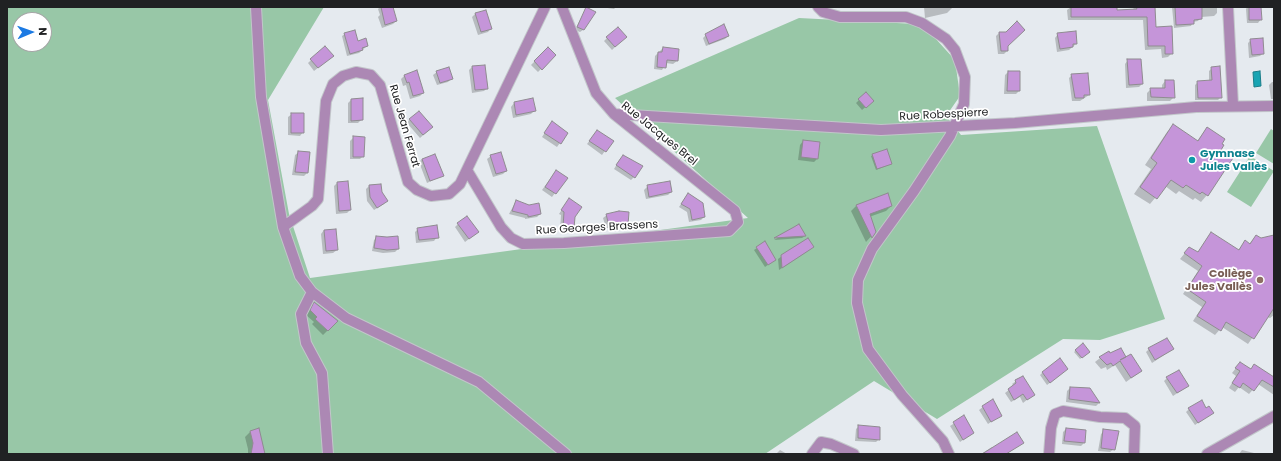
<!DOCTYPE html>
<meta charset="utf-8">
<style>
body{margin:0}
#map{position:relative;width:1281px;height:461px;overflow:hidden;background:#e5eaef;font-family:Poppins,sans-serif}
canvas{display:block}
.frame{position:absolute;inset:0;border:8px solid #202123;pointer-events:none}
.north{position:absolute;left:12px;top:12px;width:40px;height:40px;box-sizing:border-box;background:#fff;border:1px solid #a6a6a7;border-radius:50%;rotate:88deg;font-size:11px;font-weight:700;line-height:16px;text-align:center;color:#202123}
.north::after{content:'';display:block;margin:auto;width:14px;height:18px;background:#1c7ae3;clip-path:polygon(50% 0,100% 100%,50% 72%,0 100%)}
</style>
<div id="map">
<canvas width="1281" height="461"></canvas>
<div class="frame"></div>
<div class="north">N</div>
</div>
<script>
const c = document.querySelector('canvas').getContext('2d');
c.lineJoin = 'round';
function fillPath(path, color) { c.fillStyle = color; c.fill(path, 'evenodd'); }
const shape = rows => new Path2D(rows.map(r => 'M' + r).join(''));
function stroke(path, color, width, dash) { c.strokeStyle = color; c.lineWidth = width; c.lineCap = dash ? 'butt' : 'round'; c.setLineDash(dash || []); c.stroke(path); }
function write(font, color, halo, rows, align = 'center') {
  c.font = font + ' Poppins,sans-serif'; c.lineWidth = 3.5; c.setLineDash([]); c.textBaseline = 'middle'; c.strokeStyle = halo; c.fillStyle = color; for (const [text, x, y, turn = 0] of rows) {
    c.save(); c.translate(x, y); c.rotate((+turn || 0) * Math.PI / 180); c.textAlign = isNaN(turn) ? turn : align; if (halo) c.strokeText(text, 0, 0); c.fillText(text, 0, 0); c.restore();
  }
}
fillPath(shape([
 [7,7,324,7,268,100,289,214,310,278,748,218,615,98,799,18,916,24,935,38,955,60,960,96,946,116,961,135,1097,126,1165,319,1100,340,1063,339,937,419,874,381,765,454,7,454],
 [20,20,44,20,44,44,20,44],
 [1271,129,1274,131,1274,164,1256,153],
 [1250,156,1274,171,1251,207,1227,192]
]), '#98c7a7');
const water = shape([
 [1260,71,1261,86,1254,87,1253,72,1260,71]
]);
fillPath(water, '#18a4b3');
stroke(water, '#1a7d88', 1);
fillPath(shape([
 [380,7,391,7,396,21,393,24,382,28,378,17,380,15,378,9],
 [601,7,616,7,614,9],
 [924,7,953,7,947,13,925,18],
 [1071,7,1102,7,1116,11,1133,10,1134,7,1154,7,1155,28,1172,53,1168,57,1162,58,1161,49,1145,50,1143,20,1068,20,1067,10],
 [1172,7,1217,7,1217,13,1214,16,1201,17,1198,21,1193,22,1191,26,1174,28],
 [1247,7,1260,7,1261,19,1258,23,1247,23,1246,9],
 [586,8,583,30,580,32,575,30],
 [485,11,491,28,488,32,478,35,472,17,475,14],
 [999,33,1006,33,1007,51,1004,54,998,54,996,36],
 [345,34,357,42,367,46,359,53,347,56,342,36],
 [1058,34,1076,44,1069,50,1057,52,1055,38],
 [706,35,728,36,725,39,706,46,703,38],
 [607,38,622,40,612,50,604,41],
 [1251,40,1263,53,1260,56,1249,58,1248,43],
 [325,47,329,59,314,71,308,63],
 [548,48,555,55,538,72,531,65],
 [663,48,678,50,677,61,673,64,666,63,662,70,654,69,655,56],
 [1128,60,1142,84,1139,87,1126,88,1125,64],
 [472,67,487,88,484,91,472,93,469,70],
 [1212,68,1221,97,1218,100,1195,100,1195,85,1198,82,1209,81,1209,71],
 [437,72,452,78,448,82,437,85,433,75],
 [1008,72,1019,91,1016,94,1004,94,1005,75],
 [1072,75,1089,95,1080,101,1072,101,1069,78],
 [404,76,423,93,420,96,410,99,406,85,403,86,401,79],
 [1165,81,1174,97,1170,101,1147,101,1147,93,1151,89,1162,89,1162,85],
 [1272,82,1274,82,1274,99,1271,99,1269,85],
 [351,100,362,119,358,123,348,123,348,103],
 [532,100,535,110,531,114,513,118,511,107,514,103],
 [859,100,869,104,862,110,856,103],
 [292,114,303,132,300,136,288,135,288,117],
 [410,119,429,130,420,138,407,123],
 [550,125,567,133,557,147,542,137],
 [1174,126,1197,141,1207,128,1220,151,1207,195,1201,202,1195,198,1193,200,1179,191,1176,194,1165,186,1150,204,1134,194,1151,169,1145,165,1167,132],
 [597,131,612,141,602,155,587,144],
 [354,137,363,156,360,159,350,159,350,141],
 [803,141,817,159,814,162,798,160,800,145],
 [299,152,307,173,304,176,292,175,295,155],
 [873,155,891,164,876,170,871,156],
 [491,156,506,171,503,174,493,177,487,159],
 [422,159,442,176,427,183,419,162],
 [620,159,634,177,631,180,614,169],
 [556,171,566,178,552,197,542,190],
 [337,183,350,210,347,213,336,214,334,186],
 [369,186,384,204,374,210,367,201,366,189],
 [648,186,671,192,668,195,646,199,644,190],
 [887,194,891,206,886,211,869,217,875,232,866,242,851,211,856,206],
 [685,198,704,217,701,220,689,222,687,212,679,207],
 [516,201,540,214,537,217,525,219,525,218,509,214],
 [567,202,573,228,570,231,560,230,561,215,559,214],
 [607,215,627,224,624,228,606,228,603,218],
 [458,224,478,232,465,242,455,227],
 [799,226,805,236,802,238,774,240],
 [418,229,437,237,434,241,416,243,415,232],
 [324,230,337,250,333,253,323,254,321,234],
 [1211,233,1238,250,1245,242,1249,244,1256,236,1261,239,1274,236,1274,315,1270,318,1267,317,1248,344,1222,327,1215,335,1193,321,1202,307,1183,294,1198,271,1180,259,1189,248,1197,253],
 [377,237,398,249,395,252,383,253,372,251,374,240],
 [812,247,809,250,779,270,778,259,782,256],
 [757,248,775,260,765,267,754,250],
 [314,303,337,321,323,335,312,324,314,322,306,315],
 [1082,345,1088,352,1080,359,1074,352],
 [1149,349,1173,349,1152,363,1146,352],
 [1110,354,1125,357,1141,371,1126,382,1115,365,1107,370,1106,367,1101,369,1095,362,1100,358],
 [1240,363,1251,370,1274,379,1274,395,1258,384,1249,394,1239,387,1235,392,1229,388,1236,376,1232,373],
 [1043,372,1064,372,1047,385,1040,375],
 [1167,378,1188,386,1173,396,1164,381],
 [1016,381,1033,395,1023,403,1020,397,1011,402,1005,393,1014,386,1012,384],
 [1070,388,1089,389,1099,403,1096,406,1066,402,1067,391],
 [992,400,1001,415,988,424,979,410],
 [1189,409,1206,409,1212,413,1195,425,1186,412],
 [964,417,973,433,960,442,950,426],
 [859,426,879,439,876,442,855,441,856,429],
 [1066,429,1085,431,1084,443,1081,446,1062,444,1063,432],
 [258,430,264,454,248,454,248,449,245,437,250,432],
 [1104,431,1114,449,1110,452,1098,451,1101,434],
 [992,447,993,449,1015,448,1006,454,981,454],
 [780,450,787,454,776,454],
 [1242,450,1258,454,1239,454]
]), '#0003');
const building = shape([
 [381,7,393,7,397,21,385,25,381,7],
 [586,7,596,12,584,30,577,27,586,7],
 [1071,7,1117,7,1117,10,1137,9,1136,7,1155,7,1156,27,1172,26,1173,54,1165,54,1165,46,1148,46,1147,17,1071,17,1071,7],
 [1175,7,1202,7,1202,19,1194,20,1194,24,1176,25,1175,7],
 [1249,7,1261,7,1262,20,1249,20,1249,7],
 [486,10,492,29,481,32,475,13,486,10],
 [1017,21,1025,30,1008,46,1008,51,1001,51,999,32,1006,32,1017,21],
 [724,24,729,36,709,44,705,34,724,24],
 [618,27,627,37,615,47,606,37,618,27],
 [355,30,358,41,366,38,368,46,362,48,363,50,350,54,344,33,355,30],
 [1076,31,1077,44,1073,44,1073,47,1060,49,1057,33,1076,31],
 [1263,38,1264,54,1252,55,1250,39,1263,38],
 [325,46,334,56,318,68,310,59,325,46],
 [548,47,556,55,542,70,534,61,548,47],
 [663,47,679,49,678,61,667,60,666,68,657,67,658,52,662,52,663,47],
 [1127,59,1141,59,1143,84,1129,85,1127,59],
 [485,65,488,89,475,90,472,66,485,65],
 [1220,66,1222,98,1198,98,1197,81,1212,80,1211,67,1220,66],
 [449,67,453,79,440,83,436,71,449,67],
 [417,70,424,93,413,96,409,82,407,83,404,75,417,70],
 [1008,71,1020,71,1020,91,1007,91,1008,71],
 [1088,73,1090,95,1084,95,1084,98,1075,98,1071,74,1088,73],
 [1165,80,1174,80,1175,98,1151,97,1150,88,1165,88,1165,80],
 [866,92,874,101,866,108,858,99,866,92],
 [363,98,363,120,351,121,351,99,363,98],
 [533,98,536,111,516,115,514,102,533,98],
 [419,111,433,127,423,135,409,119,419,111],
 [291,113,304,113,304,133,291,133,291,113],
 [552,121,568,133,561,144,544,133,552,121],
 [1173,124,1198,141,1207,127,1225,139,1222,144,1224,145,1221,150,1233,158,1208,196,1202,192,1200,194,1186,185,1183,188,1171,180,1157,199,1140,187,1157,163,1151,158,1173,124],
 [597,130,614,141,606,152,589,141,597,130],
 [353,136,365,137,364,157,353,157,353,136],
 [803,140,820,142,818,159,801,157,803,140],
 [887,149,892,164,877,169,872,154,887,149],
 [298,151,310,152,308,173,295,172,298,151],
 [501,152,507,171,496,174,490,155,501,152],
 [435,154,444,176,430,181,422,159,435,154],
 [623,155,643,166,635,178,616,165,623,155],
 [556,170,568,178,556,194,545,187,556,170],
 [348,181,351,210,339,211,337,182,348,181],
 [670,181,672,192,649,197,647,185,670,181],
 [381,184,382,192,388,201,377,208,370,197,369,185,381,184],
 [688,193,703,203,705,217,692,220,690,209,681,204,688,193],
 [888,193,892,206,870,214,876,232,872,238,856,205,888,193],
 [569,198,582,207,575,217,574,228,563,227,564,212,561,210,569,198],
 [516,200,529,205,539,203,541,214,528,217,528,215,512,211,516,200],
 [619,211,629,212,628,225,609,226,606,214,619,211],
 [467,216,479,232,469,239,457,223,467,216],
 [799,224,806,236,774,238,794,227,799,224],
 [437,225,439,238,419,240,417,228,437,225],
 [336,229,338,250,326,251,324,230,336,229],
 [1211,232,1239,250,1245,240,1250,244,1256,235,1261,238,1274,235,1274,308,1254,339,1226,322,1221,331,1197,316,1206,302,1187,289,1202,266,1184,253,1189,247,1198,252,1211,232],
 [376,236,387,237,398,236,399,249,387,250,374,248,376,236],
 [808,238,814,247,782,268,781,255,808,238],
 [765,241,776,260,768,265,756,247,765,241],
 [314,302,338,321,328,331,315,319,317,317,310,310,314,302],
 [1167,338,1174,349,1155,360,1148,348,1167,338],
 [1083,343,1090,352,1082,358,1075,350,1083,343],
 [1121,348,1126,357,1120,360,1131,354,1142,371,1131,378,1120,361,1113,366,1111,363,1107,365,1099,357,1109,351,1110,353,1121,348],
 [1060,358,1068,369,1050,383,1042,372,1060,358],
 [1240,362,1251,369,1254,364,1274,377,1274,387,1262,380,1254,391,1243,383,1240,388,1232,383,1240,371,1235,368,1240,362],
 [1179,370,1189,386,1177,393,1166,377,1179,370],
 [1023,376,1035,395,1027,400,1023,394,1014,400,1008,389,1016,383,1015,380,1023,376],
 [1070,387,1090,388,1100,403,1069,399,1070,387],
 [993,399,1002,416,991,422,982,406,993,399],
 [1202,400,1206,408,1209,406,1214,413,1198,423,1188,408,1202,400],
 [964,415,974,433,963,440,953,422,964,415],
 [858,425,880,427,880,440,858,438,858,425],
 [259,428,265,454,251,454,253,443,250,431,259,428],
 [1066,428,1086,430,1085,443,1064,441,1066,428],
 [1103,429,1119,431,1115,450,1101,448,1103,429],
 [1017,432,1024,443,1006,454,982,454,1017,432]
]);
fillPath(building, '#c595d9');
stroke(building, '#8f8b90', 1);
const minor = shape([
 [256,7,261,97,283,227,300,276,312,292,346,318,479,382,566,454],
 [818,7,823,12,840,17,906,17,922,23,946,39,955,50,965,77,964,104,950,136,914,191,872,249,858,280,857,303,868,349,902,395,943,441,949,454],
 [1228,7,1233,105],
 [614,114,881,130,1015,123,1196,107,1274,106],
 [467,170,501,227,511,238,523,244,564,243,729,231,738,222,735,211,614,114,596,93,562,7],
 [283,227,312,206,318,199,326,101,333,84,343,76,356,72,371,75,380,85,408,182,417,190,431,196,449,194,460,184,545,7],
 [312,292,301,314,306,343,322,373,328,454],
 [812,454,821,442,831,444,854,454],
 [1049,454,1051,428,1055,414,1063,411,1100,417,1125,418,1135,426,1134,454],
 [1207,454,1274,416]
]);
stroke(minor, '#c2c6ca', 12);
stroke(minor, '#ac88b4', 10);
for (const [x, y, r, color] of [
 [1192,160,4,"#0f9aa8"],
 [1260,280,4,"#8d6e63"]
]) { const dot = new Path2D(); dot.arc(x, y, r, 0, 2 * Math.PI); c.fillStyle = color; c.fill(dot); stroke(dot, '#fff', 1.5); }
write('11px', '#202123', '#fff', [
 ["Rue Robespierre",944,115,-3],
 ["Rue Jean Ferrat",404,126,74],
 ["Rue Jacques Brel",659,134,39],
 ["Rue Georges Brassens",597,228,-3]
]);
write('bold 11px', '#0d838f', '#fff', [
 ["Gymnase",1200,154],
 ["Jules Vallès",1200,167]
], 'left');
write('bold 11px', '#785e54', '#fff', [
 ["Collège",1252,274],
 ["Jules Vallès",1252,287]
], 'right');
</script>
